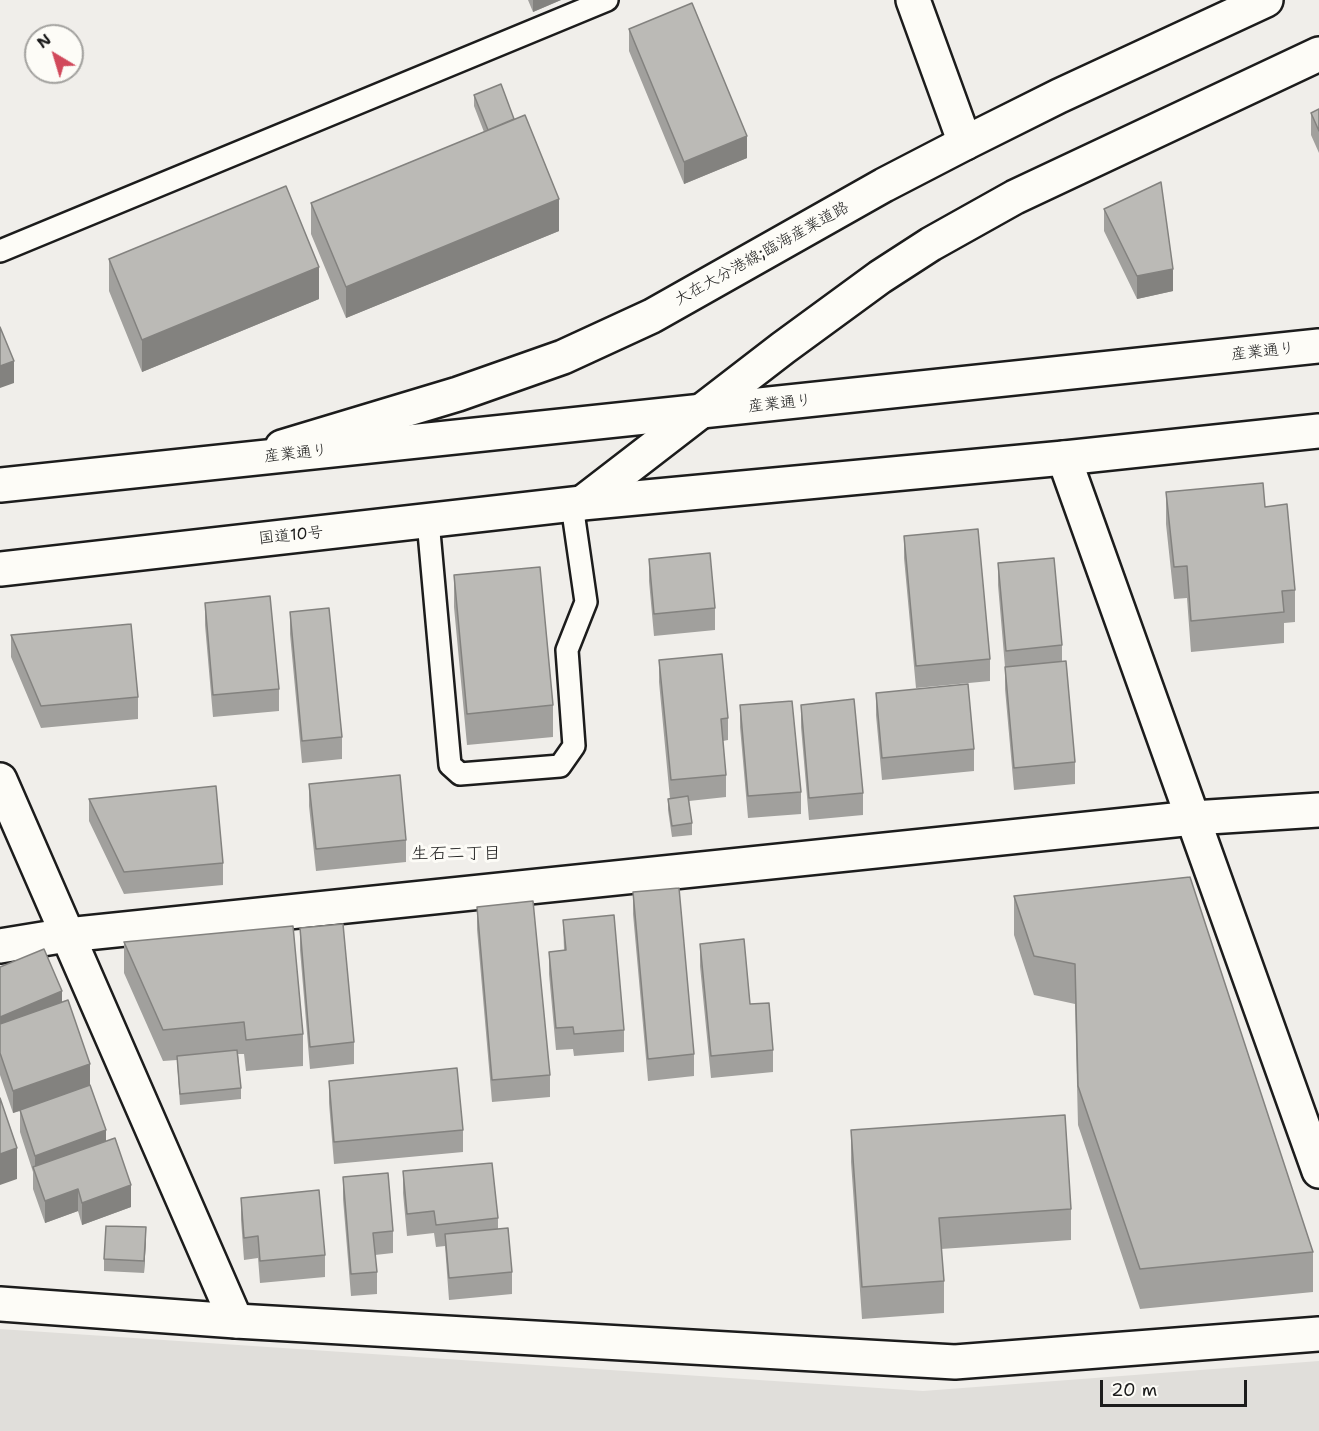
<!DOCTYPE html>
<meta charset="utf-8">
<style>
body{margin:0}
#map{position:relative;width:1319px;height:1431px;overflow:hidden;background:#f0eeea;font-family:"Shantell Sans",sans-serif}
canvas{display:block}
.north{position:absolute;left:24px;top:24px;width:60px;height:60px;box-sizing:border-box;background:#fdfcf7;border:2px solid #a3a29f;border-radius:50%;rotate:322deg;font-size:16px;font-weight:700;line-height:24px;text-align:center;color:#1c1c1c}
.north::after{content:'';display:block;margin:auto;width:21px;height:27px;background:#d1495b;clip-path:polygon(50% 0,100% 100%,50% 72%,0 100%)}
.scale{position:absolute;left:1100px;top:1380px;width:147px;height:27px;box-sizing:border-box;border:3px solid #1c1c1c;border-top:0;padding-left:8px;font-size:18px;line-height:21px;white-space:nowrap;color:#1c1c1c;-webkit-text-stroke:4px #fdfcf7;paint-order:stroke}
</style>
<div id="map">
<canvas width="1319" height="1431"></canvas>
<div class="north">N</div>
<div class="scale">20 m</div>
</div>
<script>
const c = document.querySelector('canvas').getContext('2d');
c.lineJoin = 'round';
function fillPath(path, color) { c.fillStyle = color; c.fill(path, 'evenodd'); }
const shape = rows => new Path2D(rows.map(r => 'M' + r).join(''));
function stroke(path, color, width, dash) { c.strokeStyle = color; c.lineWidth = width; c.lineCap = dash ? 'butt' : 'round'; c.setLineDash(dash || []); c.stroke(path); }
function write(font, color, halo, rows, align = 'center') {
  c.font = font + ' "Shantell Sans","Klee One",sans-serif'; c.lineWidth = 6; c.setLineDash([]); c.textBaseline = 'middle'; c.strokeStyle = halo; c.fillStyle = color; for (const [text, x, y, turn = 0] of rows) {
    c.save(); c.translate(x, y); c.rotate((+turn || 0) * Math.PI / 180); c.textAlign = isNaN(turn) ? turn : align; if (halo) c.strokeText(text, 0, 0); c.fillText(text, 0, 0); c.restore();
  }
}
fillPath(shape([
 [0,1329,923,1391,1319,1361,1319,1431,0,1431]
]), '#e0deda');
const lane = shape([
 [0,251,607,0],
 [428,521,450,765,460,774,560,766,574,746,567,650,586,602,572,505]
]);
const street = shape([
 [0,946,67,935,1193,818,1319,810],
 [0,1304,236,1321,955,1362,1319,1334]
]);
const secondary = shape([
 [913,0,965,143],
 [1064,458,1319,1171],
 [0,780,236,1321]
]);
const primary = shape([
 [282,447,458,394,563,357,652,316,884,185,965,143,1059,96,1266,0],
 [582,503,783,348,880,277,931,244,1015,197,1319,54]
]);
const highway = shape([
 [0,485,1319,346],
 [0,569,582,503,1064,458,1319,431]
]);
stroke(lane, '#1c1c1c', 26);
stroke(street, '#1c1c1c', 38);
stroke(secondary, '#1c1c1c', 38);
stroke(primary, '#1c1c1c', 38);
stroke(highway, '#1c1c1c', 38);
stroke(lane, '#fdfcf7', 21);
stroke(street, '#fdfcf7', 33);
stroke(secondary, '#fdfcf7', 33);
stroke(primary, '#fdfcf7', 33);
stroke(highway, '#fdfcf7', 33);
fillPath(shape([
 [528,0,561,0,533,12],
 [629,29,747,158,684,184,629,51],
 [474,95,559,231,346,318,311,234,311,203,484,132,474,106],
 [1319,109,1319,153,1311,135,1311,113],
 [1104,209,1173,291,1137,299,1104,231],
 [109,259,319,299,142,372,109,291],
 [1166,492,1265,507,1295,590,1295,622,1284,623,1284,643,1191,652,1187,598,1174,599,1166,524],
 [904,536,990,659,990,681,916,688,904,558],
 [649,559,715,608,715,630,654,636,649,581],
 [998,563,1062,645,1062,661,1075,762,1075,784,1014,790,1005,689,1005,667,998,585],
 [454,575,553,705,553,737,467,745,454,607],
 [205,603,279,689,279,711,213,717,205,625],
 [290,612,342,737,342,759,302,763,290,634],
 [11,635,138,697,138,719,41,728,11,657],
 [659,660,728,718,728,740,723,741,726,775,726,797,689,801,692,823,692,835,672,837,668,810,668,799,670,799,659,682],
 [876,693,974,749,974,771,882,780,876,715],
 [740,705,801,792,801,814,748,818,740,727],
 [801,705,863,793,863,815,809,820,801,727],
 [309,784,406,840,406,862,316,871,309,806],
 [89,799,223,863,223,885,124,894,89,821],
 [1190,877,1313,1252,1313,1292,1140,1309,1078,1125,1075,1004,1034,995,1014,935,1014,896],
 [633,892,694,1054,694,1076,648,1081,633,914],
 [477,907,550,1075,550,1097,492,1102,477,929],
 [563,920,624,1030,624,1052,574,1056,573,1049,556,1050,549,974,549,952,564,950],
 [300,928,354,1042,354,1064,310,1069,300,950],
 [124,942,303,1034,303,1066,246,1071,244,1054,238,1054,241,1088,241,1099,180,1105,177,1060,163,1061,124,973],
 [700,944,750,1004,773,1050,773,1072,711,1078,700,966],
 [0,967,62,1002,90,1085,106,1141,131,1207,82,1225,78,1211,45,1223,33,1189,33,1172,20,1132,20,1111,13,1113,0,1075],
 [329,1081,463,1130,463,1152,334,1164,329,1103],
 [851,1130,1071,1209,1071,1240,941,1249,944,1281,944,1313,862,1319,851,1162],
 [403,1171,498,1218,498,1229,512,1272,512,1294,449,1300,445,1246,436,1247,434,1233,407,1236,403,1193],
 [343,1177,393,1231,393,1253,375,1255,377,1272,377,1294,351,1296,343,1199],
 [241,1198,325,1255,325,1277,260,1283,258,1258,244,1260,241,1220],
 [146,1239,144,1273,104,1271,104,1259]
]), '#a1a09d');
fillPath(shape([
 [534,0,561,0,533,12,533,0],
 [747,136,747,158,684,184,684,162],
 [559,199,559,231,346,318,346,287],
 [319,267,319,299,142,372,142,340],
 [1173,269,1173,291,1137,299,1137,276],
 [14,361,14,383,0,388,0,366],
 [62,991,62,1013,0,1039,0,1017],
 [90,1064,90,1086,13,1113,13,1091],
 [106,1130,106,1152,35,1172,35,1156],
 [17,1148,17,1179,0,1185,0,1154],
 [131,1185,131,1207,82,1225,82,1203],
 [78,1189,78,1211,45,1223,45,1201],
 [146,1227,146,1239,144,1273,144,1261]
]), '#83827f');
const building = shape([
 [692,3,747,136,684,162,629,29,692,3],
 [501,84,514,119,488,130,474,95,501,84],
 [1319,109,1319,131,1311,113,1319,109],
 [525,115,559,199,346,287,311,203,525,115],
 [1161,182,1173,269,1137,276,1104,209,1161,182],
 [286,186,319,267,142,340,109,259,286,186],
 [0,327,14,361,0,366,0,327],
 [1263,483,1265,507,1287,504,1295,590,1282,591,1284,612,1191,621,1187,566,1174,567,1166,492,1263,483],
 [978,529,990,659,916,666,904,536,978,529],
 [710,553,715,608,654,614,649,559,710,553],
 [1054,558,1062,645,1006,651,998,563,1054,558],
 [540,567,553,705,467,714,454,575,540,567],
 [270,596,279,689,213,695,205,603,270,596],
 [329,608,342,737,302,741,290,612,329,608],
 [131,624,138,697,41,706,11,635,131,624],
 [722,654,728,718,721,719,726,775,671,780,659,660,722,654],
 [1066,661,1075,762,1014,768,1005,667,1066,661],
 [968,684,974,749,882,758,876,693,968,684],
 [854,699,863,793,809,798,801,705,854,699],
 [792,701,801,792,748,796,740,705,792,701],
 [400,775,406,840,316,849,309,784,400,775],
 [216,786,223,863,124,872,89,799,216,786],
 [688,796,692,823,672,826,668,799,688,796],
 [1190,877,1313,1252,1140,1269,1078,1086,1075,964,1034,956,1014,896,1190,877],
 [679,888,694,1054,648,1059,633,892,679,888],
 [533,901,550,1075,492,1080,477,907,533,901],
 [614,915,624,1030,574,1034,573,1027,556,1028,549,952,566,950,563,920,614,915],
 [343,924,354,1042,310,1047,300,928,343,924],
 [293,926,303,1034,246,1040,244,1022,163,1030,124,942,293,926],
 [744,939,750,1004,769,1003,773,1050,711,1056,700,944,744,939],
 [44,949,62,991,0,1017,0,967,44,949],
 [68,1000,90,1064,13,1091,0,1053,0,1024,68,1000],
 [237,1050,241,1088,180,1094,177,1056,237,1050],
 [457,1068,463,1130,334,1142,329,1081,457,1068],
 [90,1085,106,1130,35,1156,20,1110,90,1085],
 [0,1098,17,1148,0,1154,0,1098],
 [1065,1115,1071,1209,939,1218,944,1281,862,1287,851,1130,1065,1115],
 [115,1138,131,1185,82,1203,78,1189,45,1201,33,1167,115,1138],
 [492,1163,498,1218,436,1225,434,1211,407,1214,403,1171,492,1163],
 [388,1173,393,1231,373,1233,377,1272,351,1274,343,1177,388,1173],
 [319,1190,325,1255,260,1261,258,1236,244,1238,241,1198,319,1190],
 [106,1226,146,1227,144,1261,104,1259,106,1226],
 [508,1228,512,1272,449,1278,445,1234,508,1228]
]);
fillPath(building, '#bbbab6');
stroke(building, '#83827f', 1.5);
write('16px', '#1c1c1c', '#fdfcf7', [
 ["大在大分港線;臨海産業道路",762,254,-29],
 ["産業通り",1263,352,-6],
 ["産業通り",780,404,-6],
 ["産業通り",296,454,-6],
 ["国道10号",291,536,-6]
]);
write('18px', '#1c1c1c', '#fdfcf7', [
 ["生石二丁目",456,854]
]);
</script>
